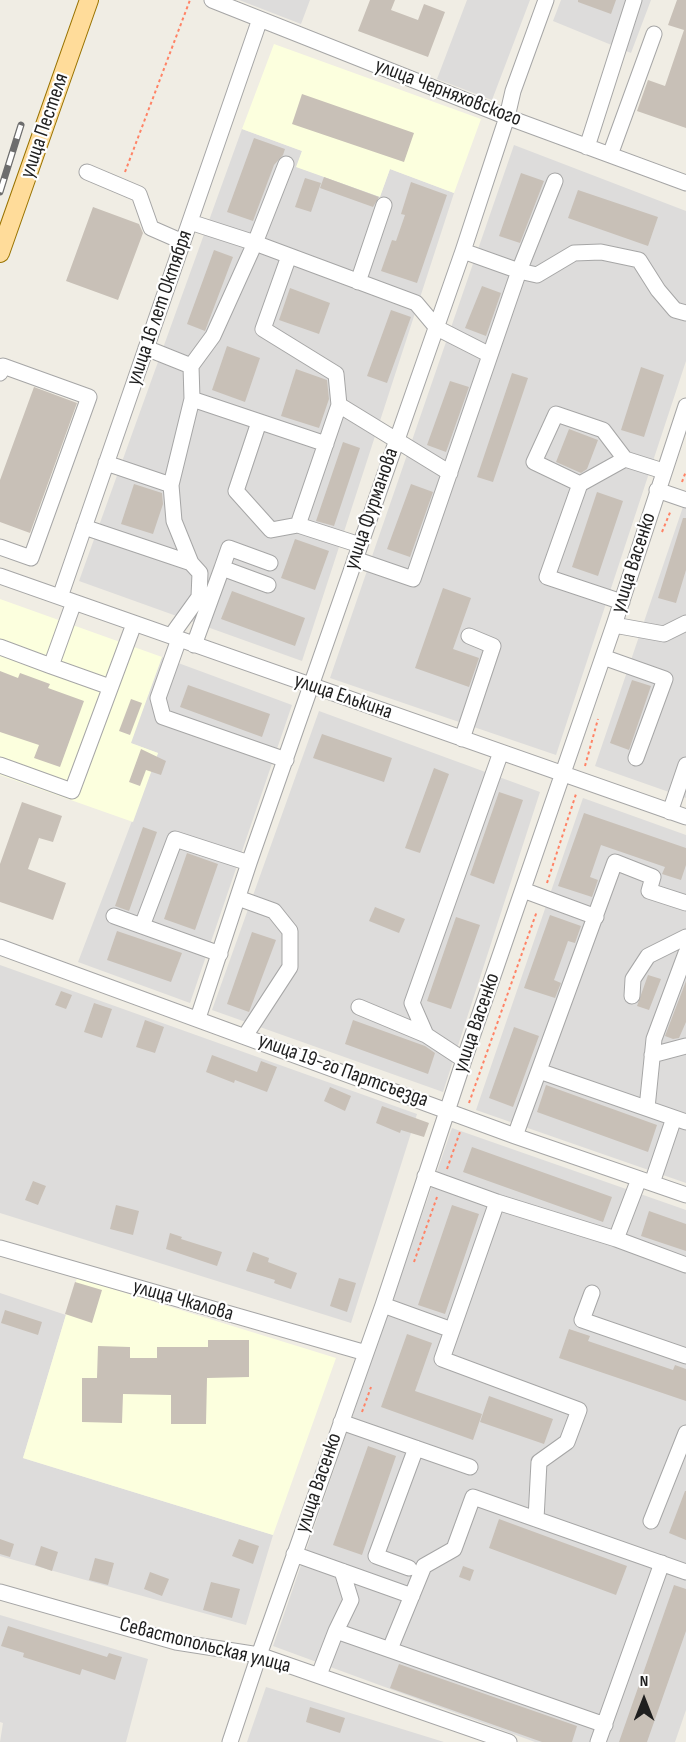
<!DOCTYPE html>
<meta charset="utf-8">
<style>
body{margin:0}
#map{position:relative;width:686px;height:1742px;overflow:hidden;background:#f0ede4;font-family:"Sofia Sans Condensed",sans-serif}
canvas{display:block}
.north{position:absolute;left:614px;top:1670px;width:60px;height:60px;-webkit-text-stroke:4px #fff;paint-order:stroke;rotate:0deg;font-size:16px;font-weight:700;line-height:24px;text-align:center;color:#1f1f1f}
.north::after{content:'';display:block;margin:auto;width:21px;height:27px;background:#1f1f1f;clip-path:polygon(50% 0,100% 100%,50% 72%,0 100%)}
</style>
<div id="map">
<canvas width="686" height="1742"></canvas>
<div class="north">N</div>
</div>
<script>
const c = document.querySelector('canvas').getContext('2d');
c.lineJoin = 'round';
function fillPath(path, color) { c.fillStyle = color; c.fill(path, 'evenodd'); }
const shape = rows => new Path2D(rows.map(r => 'M' + r).join(''));
function stroke(path, color, width, dash) { c.strokeStyle = color; c.lineWidth = width; c.lineCap = dash ? 'butt' : 'round'; c.setLineDash(dash || []); c.stroke(path); }
function write(font, color, halo, rows, align = 'center') {
  c.font = font + ' "Sofia Sans Condensed",sans-serif'; c.lineWidth = 4.5; c.setLineDash([]); c.textBaseline = 'middle'; c.strokeStyle = halo; c.fillStyle = color; for (const [text, x, y, turn = 0] of rows) {
    c.save(); c.translate(x, y); c.rotate((+turn || 0) * Math.PI / 180); c.textAlign = isNaN(turn) ? turn : align; if (halo) c.strokeText(text, 0, 0); c.fillText(text, 0, 0); c.restore();
  }
}
fillPath(shape([
 [239,0,310,0,301,24],
 [467,0,530,0,492,100,437,79],
 [561,0,651,0,631,53,553,21],
 [242,129,302,151,297,167,380,196,390,169,454,193,302,661,79,581],
 [514,145,686,211,686,361,556,755,330,678],
 [686,498,686,798,595,766],
 [162,657,292,705,190,1003,78,962,158,753,130,743],
 [319,711,540,792,443,1092,212,1010],
 [583,798,686,835,686,1183,476,1110],
 [0,965,417,1114,351,1323,0,1213],
 [452,1128,686,1210,686,1710,675,1742,535,1742,273,1646],
 [0,1293,66,1315,23,1458,273,1535,246,1625,0,1556],
 [0,1615,148,1659,126,1742,0,1742,3,1723,0,1722],
 [266,1687,444,1742,247,1742]
]), '#dddcdb');
fillPath(shape([
 [274,44,481,119,454,193,390,169,380,197,296,167,302,151,242,129],
 [0,599,162,657,131,743,158,753,133,822,0,775],
 [77,1278,336,1358,273,1535,23,1458]
]), '#fcffde');
fillPath(shape([
 [370,0,395,0,391,10,418,20,424,4,445,12,428,57,358,31],
 [578,0,616,0,611,14,578,2],
 [677,0,686,0,686,128,637,111,648,80,665,86,684,30,668,25],
 [302,94,414,133,404,162,292,124],
 [254,138,285,149,283,155,274,165,253,221,227,212],
 [521,173,544,181,520,243,499,236],
 [324,177,379,197,373,207,320,188],
 [305,178,321,183,311,212,295,207],
 [411,182,447,195,417,283,381,271,392,240,396,241,405,215,401,214],
 [578,190,658,217,648,246,568,218],
 [93,207,139,224,143,233,118,300,66,281],
 [214,250,233,257,205,331,187,324],
 [482,286,501,293,486,336,465,328],
 [290,288,330,303,319,334,279,320],
 [391,310,411,317,387,383,367,376],
 [227,346,260,358,245,402,212,390],
 [641,367,664,375,644,437,621,430],
 [296,369,327,380,329,399,319,428,281,416],
 [512,373,528,378,493,482,477,477],
 [450,381,469,387,446,452,427,445],
 [34,387,77,403,30,533,0,522,0,480],
 [569,429,598,440,587,469,581,473,556,462],
 [343,442,360,448,334,526,316,521],
 [134,484,162,493,163,504,153,534,121,524],
 [411,484,433,492,410,557,387,549],
 [597,492,623,501,598,576,572,567],
 [683,518,686,518,686,570,676,603,658,598],
 [295,539,329,551,315,590,281,578],
 [443,588,471,598,453,649,479,658,469,687,415,668],
 [232,591,305,618,295,646,221,619],
 [0,671,18,678,20,673,50,684,48,688,84,701,60,767,34,758,39,745,0,732],
 [632,680,651,686,629,750,610,743],
 [188,685,270,714,262,737,180,707],
 [131,699,142,703,130,735,119,731],
 [322,734,392,758,384,782,313,758],
 [141,749,166,761,161,775,146,770,140,786,129,782],
 [434,768,449,774,420,853,405,848],
 [499,792,523,800,494,884,470,875],
 [22,802,62,816,53,842,39,838,28,869,66,883,53,920,0,902,0,864],
 [584,813,686,848,686,865,681,880,662,874,665,867,601,845,590,877,598,880,592,897,558,886],
 [143,827,157,832,129,911,115,906],
 [187,853,218,864,195,930,164,919],
 [375,907,405,919,399,933,369,921],
 [550,915,581,926,575,943,568,941,554,980,561,983,555,998,524,988],
 [456,917,480,925,451,1009,427,1001],
 [117,931,182,953,171,982,107,960],
 [252,932,276,940,249,1012,227,1004],
 [648,975,661,979,649,1010,637,1006],
 [686,981,686,1022,679,1038,673,1039,665,1036],
 [61,991,72,995,66,1009,55,1005],
 [94,1003,112,1009,102,1038,84,1032],
 [145,1020,164,1027,155,1053,136,1047],
 [353,1020,425,1046,435,1053,428,1074,345,1044],
 [514,1027,539,1036,513,1107,489,1098],
 [212,1055,257,1072,261,1061,277,1067,267,1092,235,1080,234,1083,206,1072],
 [546,1085,657,1125,648,1152,537,1112],
 [330,1087,351,1096,345,1111,324,1101],
 [382,1106,429,1123,424,1137,401,1130,400,1133,376,1123],
 [472,1147,612,1197,603,1222,463,1172],
 [33,1181,46,1186,38,1205,25,1200],
 [116,1205,139,1211,133,1235,110,1229],
 [452,1205,479,1214,445,1314,418,1305],
 [649,1211,686,1224,686,1251,641,1236],
 [170,1233,182,1237,181,1239,222,1252,217,1266,166,1249],
 [253,1252,269,1258,268,1262,297,1273,291,1289,274,1283,275,1280,246,1271],
 [339,1278,356,1283,347,1312,330,1306],
 [75,1282,102,1290,92,1323,65,1314],
 [5,1310,42,1322,38,1335,1,1323],
 [569,1329,590,1336,588,1341,673,1370,675,1365,686,1369,686,1401,559,1358],
 [407,1334,432,1343,415,1391,482,1414,473,1440,381,1407],
 [208,1340,249,1340,249,1377,207,1378,206,1424,171,1424,171,1395,123,1394,122,1423,82,1422,82,1378,97,1378,98,1346,130,1347,130,1358,157,1358,157,1347,208,1347],
 [489,1396,553,1419,544,1444,480,1422],
 [368,1446,396,1456,362,1555,333,1545],
 [685,1491,686,1491,686,1540,669,1533],
 [499,1519,627,1566,616,1595,489,1548],
 [0,1539,14,1544,10,1557,0,1554],
 [239,1539,259,1546,253,1564,232,1556],
 [41,1546,58,1552,52,1571,35,1565],
 [95,1558,114,1563,108,1585,89,1580],
 [463,1566,474,1570,470,1581,459,1577],
 [150,1572,169,1579,162,1596,144,1589],
 [211,1582,240,1589,232,1618,203,1610],
 [674,1585,686,1589,686,1631,647,1742,619,1742],
 [8,1626,107,1657,109,1653,122,1657,115,1680,82,1669,80,1675,23,1657,24,1653,1,1646],
 [399,1664,577,1726,572,1742,542,1742,390,1688],
 [310,1707,345,1718,340,1733,306,1722]
]), '#c8c0b7');
const minor = shape([
 [212,0,507,117,686,183],
 [587,147,634,0],
 [610,155,654,34],
 [87,172,139,194,151,228,183,242],
 [190,222,255,243,416,303,437,328,490,355],
 [463,251,519,271,537,275,574,253,601,252,639,260,658,290,675,310,686,313],
 [289,256,263,329,336,374,339,405,450,473],
 [358,282,384,205],
 [146,348,191,366],
 [0,373,3,366,89,397,31,558,0,547],
 [192,399,326,444],
 [339,405,298,525,360,545],
 [259,422,236,491,271,530,298,525],
 [106,463,171,485],
 [580,484,534,462,556,414,603,430,625,459],
 [657,490,686,500],
 [84,527,191,563,174,521,171,485,192,399,191,366,213,336,255,243,286,164],
 [355,559,413,579,519,271,555,181],
 [222,568,229,548,270,563],
 [0,576,686,817],
 [60,597,260,19],
 [622,602,547,577,580,484,625,459,663,471],
 [614,625,664,634,686,623],
 [171,636,199,597,200,573,191,563],
 [179,639,158,698,163,717,286,760],
 [194,645,222,568,268,585],
 [0,647,51,666,74,602],
 [603,657,665,679,636,758],
 [51,666,110,687],
 [462,739,493,646,469,636],
 [0,765,72,791,134,624],
 [670,812,686,765],
 [523,890,596,917],
 [238,898,274,911,290,931,290,967,245,1036],
 [114,916,220,954],
 [142,926,175,839,249,863],
 [0,947,515,1136,686,1195],
 [632,996,633,979,648,956,686,937],
 [359,1007,426,1035],
 [198,1018,249,863,463,251,507,117,513,91,546,0],
 [652,1055,686,1046],
 [464,1060,426,1035,412,1003,501,752],
 [539,1071,686,1122],
 [647,1108,654,1039,686,953],
 [515,1136,615,862,653,877,649,891,686,903],
 [425,1176,497,1202,616,1239,686,1265],
 [652,1183,674,1118],
 [497,1202,442,1359,579,1410,567,1442,539,1462,536,1519],
 [616,1239,639,1179],
 [0,1248,366,1353],
 [592,1293,582,1320,686,1356],
 [383,1305,452,1330],
 [341,1422,470,1467],
 [651,1521,686,1433],
 [294,1554,412,1596],
 [409,1568,376,1556,416,1448],
 [0,1592,176,1642,259,1655,509,1742],
 [336,1631,351,1600,342,1571],
 [390,1649,424,1566,454,1549,473,1497,686,1572],
 [319,1675,336,1631,605,1725],
 [230,1742,259,1655,383,1305,464,1060,614,625,686,406],
 [598,1742,662,1563]
]);
const major = shape([
 [0,253,89,0]
]);
stroke(minor, '#a6a6a6', 17);
stroke(major, '#997300', 20);
stroke(shape([
 [125,172,190,0],
 [682,482,686,471],
 [662,532,671,510],
 [585,766,598,719],
 [547,883,576,794],
 [469,1103,537,911],
 [447,1169,460,1132],
 [414,1262,437,1197],
 [362,1412,371,1387]
]), '#ff8366', 2, [3, 3]);
stroke(minor, '#fff', 15);
stroke(major, '#ffdc9a', 18);
const rail = shape([
 [0,192,21,125]
]);
stroke(rail, '#6d6d6d', 7);
stroke(rail, '#fff', 4.5, [14]);
write('21px', '#1f1f1f', '#fff', [
 ["улица Черняховского",448,93,21],
 ["улица Пестеля",45,126,-71],
 ["улица 16 лет Октября",160,308,-71],
 ["улица Фурманова",372,509,-71],
 ["улица Васенко",634,563,-72],
 ["улица Елькина",343,697,19],
 ["улица Васенко",477,1023,-71],
 ["улица 19-го Партсъезда",343,1071,20],
 ["улица Чкалова",183,1301,16],
 ["улица Васенко",319,1483,-71],
 ["Севастопольская улица",205,1646,14]
]);
</script>
